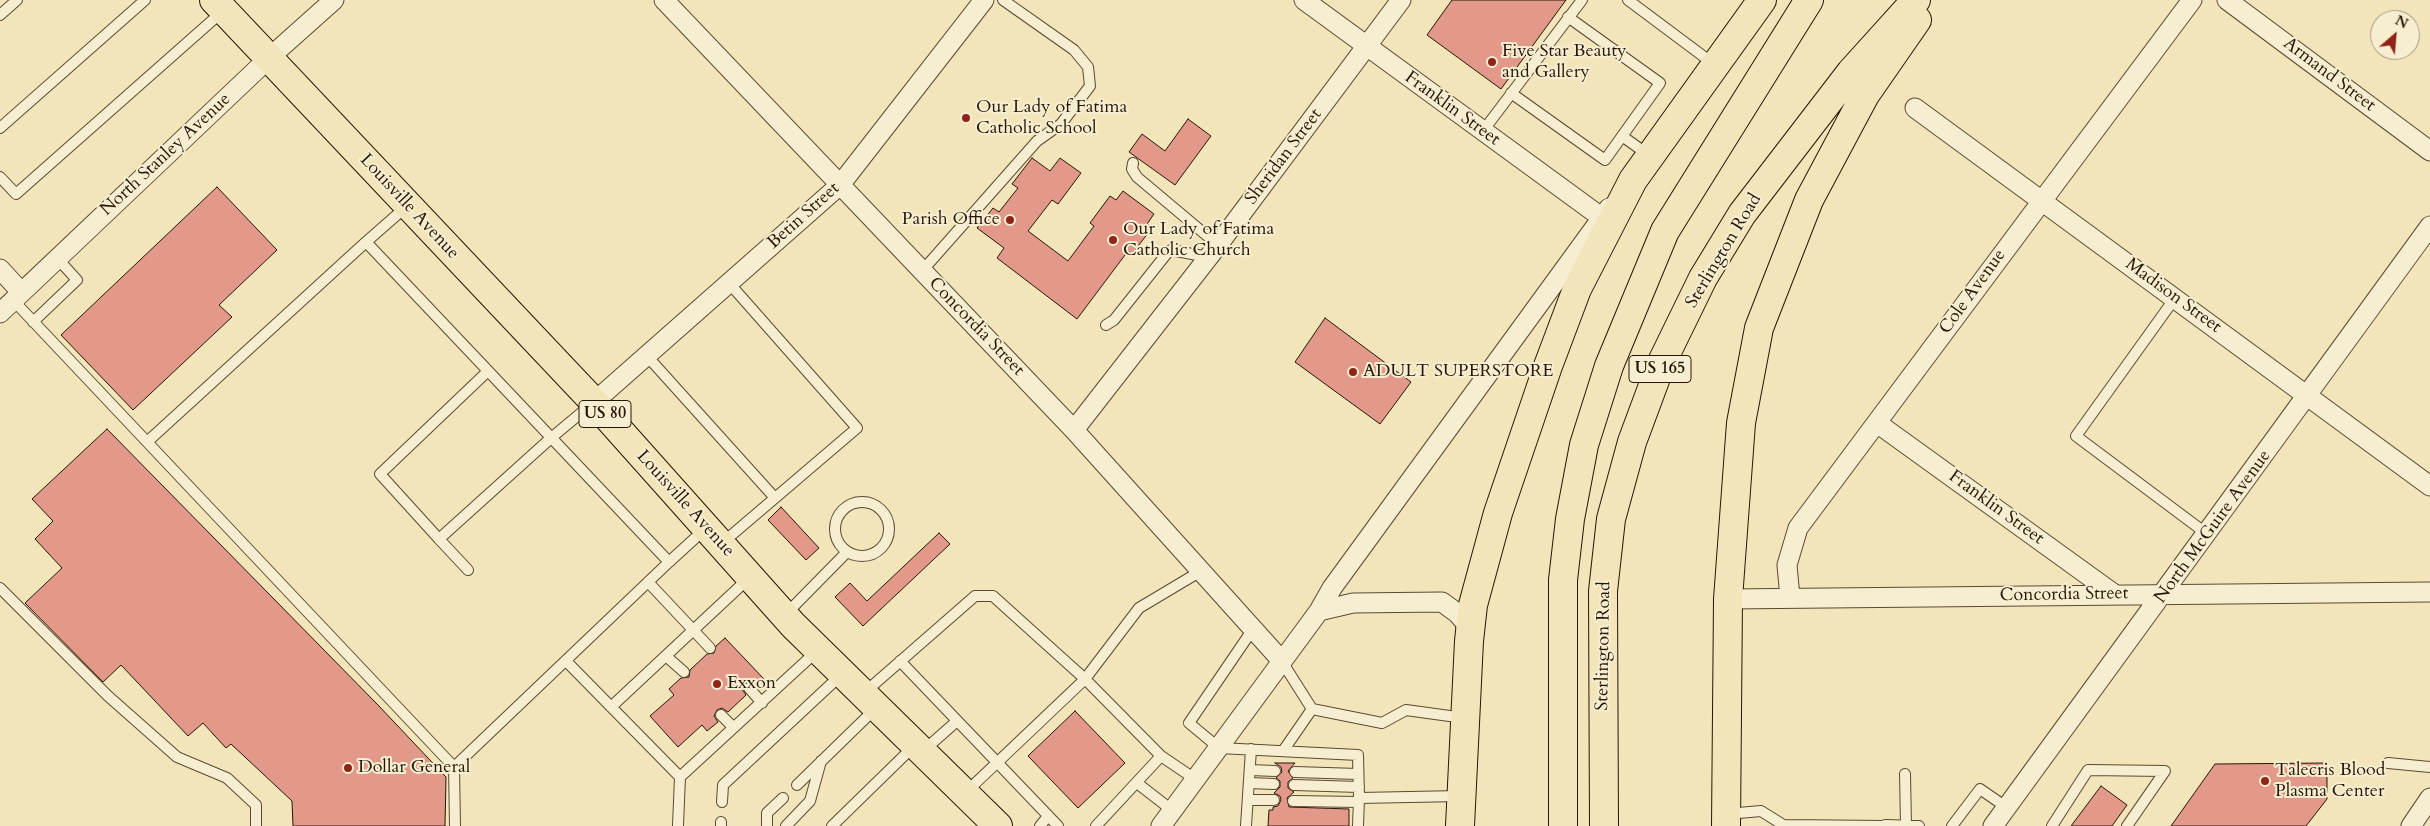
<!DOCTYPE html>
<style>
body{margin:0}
#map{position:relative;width:2430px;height:826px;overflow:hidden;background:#f2e5b9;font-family:Cardo,serif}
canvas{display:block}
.north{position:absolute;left:2370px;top:10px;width:50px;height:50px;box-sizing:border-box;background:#f7eed2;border:1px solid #a39880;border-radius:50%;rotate:27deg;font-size:14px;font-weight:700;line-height:20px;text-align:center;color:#261606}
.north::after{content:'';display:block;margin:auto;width:18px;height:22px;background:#8f2418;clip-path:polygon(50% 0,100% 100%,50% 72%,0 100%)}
</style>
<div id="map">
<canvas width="2430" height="826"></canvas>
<div class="north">N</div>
</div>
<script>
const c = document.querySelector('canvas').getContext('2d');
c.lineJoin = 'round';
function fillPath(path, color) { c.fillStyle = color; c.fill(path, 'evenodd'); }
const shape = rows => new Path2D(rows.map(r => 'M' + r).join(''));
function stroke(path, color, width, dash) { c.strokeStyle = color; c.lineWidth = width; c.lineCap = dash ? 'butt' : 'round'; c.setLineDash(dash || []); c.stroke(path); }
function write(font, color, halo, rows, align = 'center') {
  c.font = font + ' Cardo,serif'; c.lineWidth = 4; c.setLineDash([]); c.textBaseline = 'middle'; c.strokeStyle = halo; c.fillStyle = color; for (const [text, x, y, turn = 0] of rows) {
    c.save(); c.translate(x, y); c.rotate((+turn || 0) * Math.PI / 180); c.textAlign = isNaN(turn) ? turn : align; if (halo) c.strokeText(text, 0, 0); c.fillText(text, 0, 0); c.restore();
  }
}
const building = shape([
 [1452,0,1566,0,1501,89,1427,35,1452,0],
 [1188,119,1211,136,1175,185,1129,152,1142,134,1165,151,1188,119],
 [1032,158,1050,171,1060,158,1081,173,1058,204,1052,200,1028,231,1068,261,1094,226,1090,223,1110,196,1116,200,1123,191,1154,214,1147,224,1152,228,1132,254,1128,251,1077,319,997,258,1004,248,977,228,993,208,999,212,1018,188,1012,184,1032,158],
 [217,187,277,250,219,305,232,317,133,410,61,335,217,187],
 [1325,318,1411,382,1380,424,1295,362,1325,318],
 [107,429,378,705,446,777,445,826,293,826,292,801,231,744,226,748,203,723,188,736,121,665,103,682,25,603,62,568,35,539,53,521,32,499,107,429],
 [781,507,819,548,806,560,768,520,781,507],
 [939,533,950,544,863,626,835,597,850,583,867,601,939,533],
 [725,638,764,679,756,686,751,681,745,683,742,689,746,695,728,712,722,708,717,710,714,716,718,722,707,731,702,725,678,747,650,716,674,695,669,689,681,678,689,677,690,670,707,654,714,653,716,646,725,638],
 [1075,711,1125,763,1078,808,1028,756,1075,711],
 [1275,763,1295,763,1288,771,1293,778,1288,782,1288,788,1294,792,1287,798,1289,807,1349,809,1349,826,1268,826,1269,810,1273,810,1273,807,1278,806,1281,800,1280,796,1274,793,1280,787,1280,781,1276,778,1282,772,1281,767,1275,763],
 [2327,763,2327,799,2306,826,2171,826,2215,764,2327,763],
 [2101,786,2127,805,2112,826,2071,826,2101,786]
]);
fillPath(building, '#e39989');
stroke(building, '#261606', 1);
const lane = shape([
 [1628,0,1715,65],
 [0,15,17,0],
 [1511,93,1605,160,1660,83,1568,17],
 [0,128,145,0],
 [1483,131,1582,0],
 [1622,136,1650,156],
 [1133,163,1132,169,1137,177,1218,245],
 [0,177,16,194,223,11],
 [407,206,366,242,669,562,705,529],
 [922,271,1037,141,1061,124,1090,86,1088,67,1074,50,1003,0],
 [729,283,857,428,775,498],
 [2175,298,2076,436,2207,534],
 [13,300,454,767,455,826],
 [33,322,77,280,57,258],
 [1106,325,1114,320,1168,252,1171,250,1208,257],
 [647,356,775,498,721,544],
 [488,371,380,474,439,539,551,438,593,403],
 [147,442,366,242],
 '835 529a27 27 0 1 1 54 0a27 27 0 1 1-54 0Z',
 [439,539,468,570],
 [648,582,710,648],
 [0,588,108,696,177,757,227,778,256,805,256,826],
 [785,615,847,552],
 [1253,629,1189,723,1219,748,1358,755,1359,798,1460,796],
 [667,657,684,672],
 [1281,660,1312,709,1382,723,1406,710,1464,718],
 [566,661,680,777],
 [900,661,1058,826],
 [749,688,762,703],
 [864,693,975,596,993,596,1085,679,1161,756,1195,779],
 [611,707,749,578],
 [721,715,733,727],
 [1283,751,1312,709],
 [922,752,957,721],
 [2388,763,2430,767],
 [454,767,669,562],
 [1250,770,1275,771],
 [1295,772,1358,774],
 [1905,774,1906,825],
 [1137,783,1173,811],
 [1249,783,1274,784],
 [797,785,875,709],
 [1294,785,1359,787],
 [965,793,1085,679,1139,608,1201,571],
 [1248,800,1274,800],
 [1293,801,1359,802],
 [722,802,723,785,841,675],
 [1727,814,1761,811,1785,826],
 [1783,825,1885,826],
 [1885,825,1919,826],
 [678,826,680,777,817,651],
 [721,826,721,822],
 [767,826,767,813,783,798],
 [786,826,810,801,821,761],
 [832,826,914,746],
 [1040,826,1048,816],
 [1096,826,1161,756],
 [1246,826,1251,749],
 [1358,826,1359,798],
 [1952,826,1980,789,2006,807],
 [2052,826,2088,770,2165,771,2127,826]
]);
const street = shape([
 [664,0,1074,430,1281,660],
 [1304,0,1601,217],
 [2227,0,2430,151],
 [1915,108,2430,486],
 [0,269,21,292],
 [0,313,269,58,334,0],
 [594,402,840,185,984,0],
 [1877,423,2114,594],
 [1074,430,1218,245,1401,0],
 [1790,598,1787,565,1798,528,2192,0],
 [1728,599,2430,592],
 [1319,611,1353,603,1442,602,1457,613,1465,622,1468,636],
 [1161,826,1319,611,1332,588,1609,208],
 [1993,826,2430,226],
 [2411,826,2430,798]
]);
const primary = shape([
 [214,0,594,402,793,625,998,826]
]);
const highway = shape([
 [1460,826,1469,641,1473,605,1498,513,1548,366,1577,289,1633,180,1762,0],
 [1563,826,1563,580,1570,519,1584,445,1609,366,1665,231,1809,0],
 [1604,826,1603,591,1611,519,1632,442,1661,364,1703,278,1742,214,1851,72,1916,0],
 [1726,826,1728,599,1741,423,1759,328,1809,200,1865,95,1917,20]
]);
stroke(lane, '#594a33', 12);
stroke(street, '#594a33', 21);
stroke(primary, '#261606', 30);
stroke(highway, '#261606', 30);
stroke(lane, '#f7eed2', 10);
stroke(street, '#f7eed2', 19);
stroke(primary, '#f2e5b9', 28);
stroke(highway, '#f2e5b9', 28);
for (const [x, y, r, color] of [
 [1492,62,5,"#8f2418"],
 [966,118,5,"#8f2418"],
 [1010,220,5,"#8f2418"],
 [1113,240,5,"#8f2418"],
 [1353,372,5,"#8f2418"],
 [717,684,5,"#8f2418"],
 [348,768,5,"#8f2418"],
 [2265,781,5,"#8f2418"]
]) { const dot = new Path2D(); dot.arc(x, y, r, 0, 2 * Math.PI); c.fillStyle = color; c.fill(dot); stroke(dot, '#f7eed2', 2); }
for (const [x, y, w] of [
 [1660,369,62],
 [605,414,52]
]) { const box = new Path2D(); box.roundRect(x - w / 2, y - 13.5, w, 27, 4); c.fillStyle = '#f7eed2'; c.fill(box); stroke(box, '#261606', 1); }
write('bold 16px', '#261606', null, [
 ["US 165",1660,369],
 ["US 80",605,414]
]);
write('18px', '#261606', '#f7eed2', [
 ["Five Star Beauty",1502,52],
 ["and Gallery",1502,73],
 ["Our Lady of Fatima",976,108],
 ["Catholic School",976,129],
 ["Parish Office",1000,220,"right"],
 ["Our Lady of Fatima",1123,230],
 ["Catholic Church",1123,251],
 ["ADULT SUPERSTORE",1363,372],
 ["Exxon",727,684],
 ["Dollar General",358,768],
 ["Talecris Blood",2275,771],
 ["Plasma Center",2275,792]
], 'left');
write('18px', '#261606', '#f7eed2', [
 ["Armand Street",2329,75,37],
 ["Franklin Street",1452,109,36],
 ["North Stanley Avenue",166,155,-43],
 ["Sheridan Street",1284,157,-53],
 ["Louisville Avenue",409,207,47],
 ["Betin Street",804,216,-42],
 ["Sterlington Road",1724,251,-59],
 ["Cole Avenue",1973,292,-54],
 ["Madison Street",2173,296,36],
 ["Concordia Street",976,327,46],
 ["Louisville Avenue",685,504,48],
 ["Franklin Street",1996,508,36],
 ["North McGuire Avenue",2213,527,-54],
 ["Concordia Street",2064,595,-1],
 ["Sterlington Road",1604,646,-89]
]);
</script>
